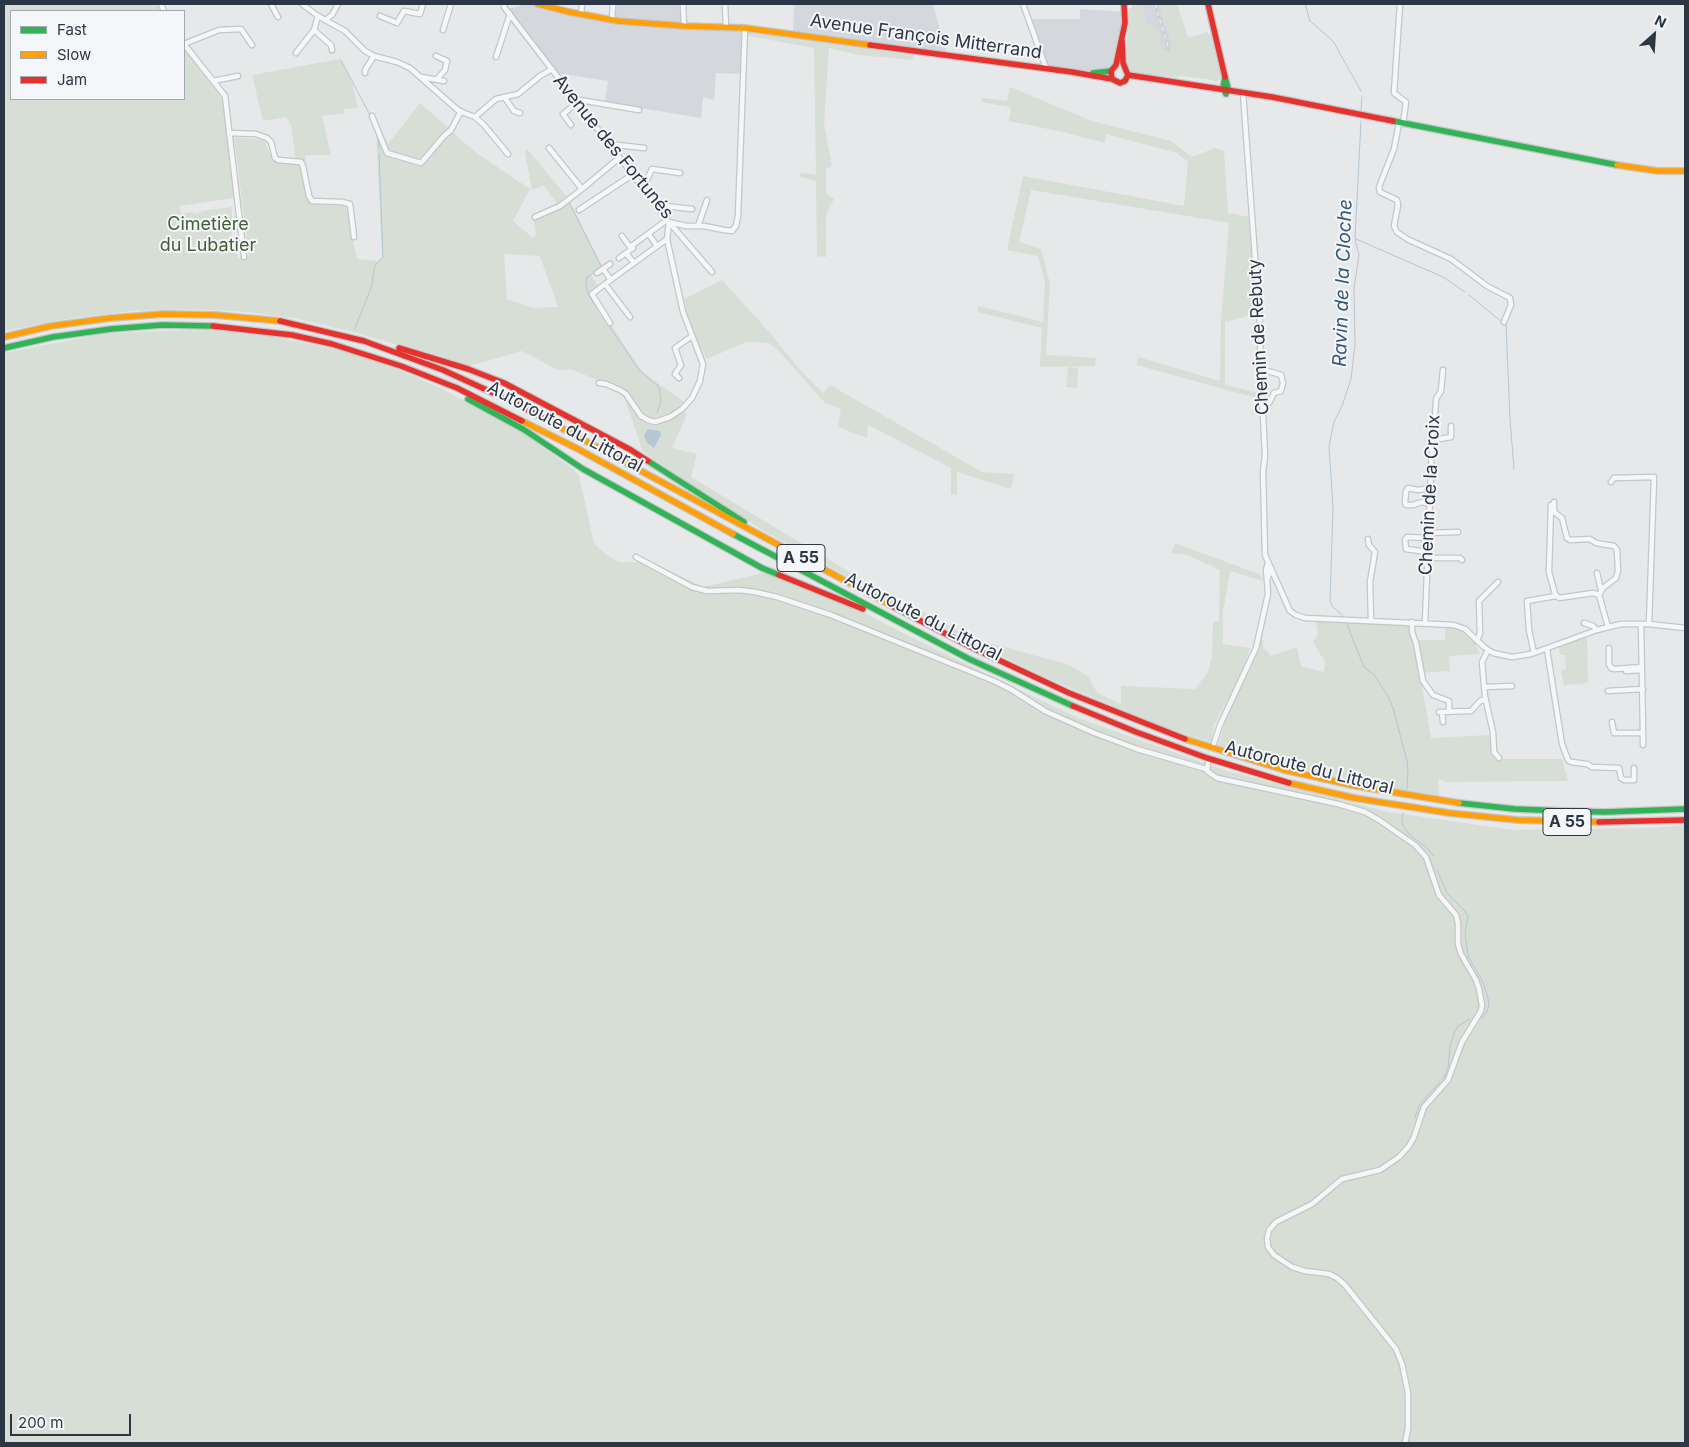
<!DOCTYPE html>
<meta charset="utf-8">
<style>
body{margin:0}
#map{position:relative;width:1689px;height:1447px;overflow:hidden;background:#e6e8ea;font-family:Inter,sans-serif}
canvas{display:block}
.frame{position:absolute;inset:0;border:5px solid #2c3644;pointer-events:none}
.legend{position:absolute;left:10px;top:10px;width:175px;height:90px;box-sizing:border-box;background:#f4f6f9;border:1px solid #a4a9b1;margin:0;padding:6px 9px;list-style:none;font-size:15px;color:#2c3644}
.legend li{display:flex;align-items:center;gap:10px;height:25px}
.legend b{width:25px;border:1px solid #a4a9b1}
.north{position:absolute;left:1629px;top:10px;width:50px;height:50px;-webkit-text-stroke:4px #f4f6f9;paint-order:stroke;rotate:26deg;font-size:14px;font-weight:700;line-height:20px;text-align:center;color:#2c3644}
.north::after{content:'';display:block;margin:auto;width:18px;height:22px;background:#2c3644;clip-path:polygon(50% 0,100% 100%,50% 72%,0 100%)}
.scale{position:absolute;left:10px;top:1414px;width:121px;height:22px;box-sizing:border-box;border:2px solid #2c3644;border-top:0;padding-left:6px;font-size:15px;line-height:18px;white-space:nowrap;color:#2c3644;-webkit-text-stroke:4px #f4f6f9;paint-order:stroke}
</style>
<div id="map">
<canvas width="1689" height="1447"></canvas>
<div class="frame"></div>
<ul class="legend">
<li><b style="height:6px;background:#30b455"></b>Fast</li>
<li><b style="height:6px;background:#ff9f0a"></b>Slow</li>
<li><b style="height:6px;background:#e5322d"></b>Jam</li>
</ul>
<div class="north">N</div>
<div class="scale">200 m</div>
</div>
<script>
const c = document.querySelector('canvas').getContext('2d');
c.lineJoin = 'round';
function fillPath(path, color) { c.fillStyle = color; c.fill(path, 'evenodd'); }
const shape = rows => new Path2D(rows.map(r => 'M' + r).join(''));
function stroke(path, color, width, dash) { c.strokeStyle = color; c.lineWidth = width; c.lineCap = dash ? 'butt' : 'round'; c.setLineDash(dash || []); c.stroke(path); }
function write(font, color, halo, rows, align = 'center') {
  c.font = font + ' Inter,sans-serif'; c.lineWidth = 4; c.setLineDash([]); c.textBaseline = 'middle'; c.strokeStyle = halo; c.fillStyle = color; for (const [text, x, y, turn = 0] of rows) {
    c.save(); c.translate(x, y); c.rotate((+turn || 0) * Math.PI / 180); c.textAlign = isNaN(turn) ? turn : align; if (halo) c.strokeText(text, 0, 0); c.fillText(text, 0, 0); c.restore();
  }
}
fillPath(shape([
 [526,4,538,4,614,20,615,4,683,4,684,26,745,28,743,74,716,73,714,100,703,97,701,118,605,102,608,81,557,73,508,9],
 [794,4,933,4,947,55,793,34],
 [1140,4,1160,4,1166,26,1174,45,1170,50,1165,51,1161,49,1155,30,1147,23],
 [1080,9,1125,12,1115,66,1097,73,1048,68,1030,19,1080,19]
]), '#d4d8dd');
fillPath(shape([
 [4,4,157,4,160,11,11,11,11,99,184,99,184,49,225,103,234,198,180,206,181,214,192,212,197,214,202,211,232,207,232,233,229,239,238,258,249,257,234,137,264,140,273,161,296,162,291,125,286,117,263,121,252,75,340,59,352,81,358,108,344,109,344,113,322,116,331,155,305,155,310,204,346,206,357,259,377,261,382,257,376,130,371,115,373,114,388,144,420,103,475,152,530,189,513,221,533,238,536,234,533,215,557,203,543,185,532,190,525,152,527,149,568,198,603,268,591,275,598,286,589,293,641,370,646,375,684,402,671,413,652,419,644,416,625,391,608,382,592,378,571,369,558,370,522,351,469,366,357,333,295,318,248,312,190,309,131,311,72,318,4,331],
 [504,254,540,256,558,307,533,308,507,299],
 [1132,4,1140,4,1147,23,1155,30,1160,32,1161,49,1165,51,1170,50,1174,45,1166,26,1160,4,1177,4,1188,37,1200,35,1207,32,1212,36,1219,60,1221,74,1220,79,1216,82,1208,79,1181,76,1173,77,1132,73,1126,64,1129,8,1132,8],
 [746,32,914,55,912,60,859,55,829,48,824,124,832,166,826,169,826,193,834,199,826,215,826,257,817,256,816,181,800,177,800,173,816,175,814,48,749,36],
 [1010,87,1092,121,1171,141,1192,157,1215,148,1224,151,1228,213,1249,217,1255,314,1225,322,1225,385,1259,393,1260,399,1137,365,1138,357,1220,381,1221,321,1229,223,1031,190,1019,242,1041,249,1050,284,1046,355,1096,358,1095,366,1040,367,1042,328,978,312,978,306,1043,322,1045,282,1038,256,1007,250,1023,176,1184,206,1188,162,1177,153,1106,134,1105,143,1063,132,1009,121,1011,110,1010,110,1010,107,981,102,982,98,1007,101],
 [722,280,772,335,799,369,823,393,830,385,982,472,1014,474,1011,489,957,472,957,495,951,494,951,468,868,425,867,438,838,427,841,409,825,403,776,348,768,343,746,342,707,359,699,346,686,314,684,299],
 [221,330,270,336,340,350,402,371,440,388,513,426,574,470,579,476,594,543,606,555,619,562,652,562,703,587,763,573,835,598,925,644,1078,718,1227,771,1389,812,1513,830,1654,828,1685,825,1685,1443,4,1443,4,353,103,334,157,331],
 [1068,367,1078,368,1077,388,1066,387],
 [624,396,642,419,652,423,682,412,687,414,672,448,697,454,691,477,856,576,947,625,975,639,1069,665,1088,676,1097,693,1121,704,1121,686,1195,689,1208,672,1212,655,1213,622,1219,621,1220,570,1188,555,1171,553,1175,543,1259,574,1264,581,1230,571,1223,612,1223,644,1250,648,1243,670,1214,725,1211,742,1168,729,1036,673,899,605,764,531,643,452],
 [1316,622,1411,624,1414,640,1445,640,1445,626,1464,631,1473,640,1480,654,1449,656,1450,671,1420,673,1431,738,1491,735,1494,759,1562,759,1568,781,1446,782,1438,779,1439,795,1374,786,1322,774,1247,754,1218,745,1227,715,1253,663,1261,639,1263,640,1263,647,1271,656,1297,647,1301,666,1324,672,1325,662,1313,642,1318,634],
 [1583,638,1587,638,1588,683,1564,685,1561,670,1566,669,1565,655,1560,655,1559,647]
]), '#d7ded6');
fillPath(shape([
 [648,429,660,431,661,435,654,448,647,443,644,436]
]), '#b5c6d4');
stroke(shape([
 [1305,4,1310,21,1333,41,1361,91],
 [341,60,370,115],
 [1361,110,1362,97],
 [378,135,379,149],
 [569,202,601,266,598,269],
 [1356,239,1443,277,1465,292],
 [595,272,587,277,586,286,589,296,639,370,659,387,661,401,657,413],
 [1469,295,1502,322],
 [1506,324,1510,419,1514,469],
 [354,330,372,286,374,269,376,264,383,257,379,153],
 [1344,617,1333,607,1330,601,1333,508,1329,446,1334,422,1342,406,1351,379,1355,344,1354,288,1359,255,1355,239,1361,121],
 [1346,622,1364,667,1374,675,1388,696,1393,708,1407,761,1408,772,1407,789],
 [1403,813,1402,823,1405,829,1412,837,1425,846,1434,856],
 [1437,870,1447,893,1464,910,1468,916,1465,933,1468,956,1483,982,1488,998,1489,1005,1487,1012,1482,1018],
 [1443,1079,1448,1068,1450,1046,1455,1031,1458,1026,1470,1019],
 [1415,1118,1419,1106,1426,1097,1440,1082]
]), '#b5c6d4', 1);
const street = shape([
 [161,4,164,11],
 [271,4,278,17],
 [302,4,318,16,345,31,365,51,374,56,397,62,410,68,459,111,475,117,484,125,508,154],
 [504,4,504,7,669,222,686,226,704,226,724,230,732,231,736,226,738,216,745,28],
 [683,4,684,26],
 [725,4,726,28],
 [1023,4,1046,68],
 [1400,4,1394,93,1406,102,1403,124],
 [581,14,582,4],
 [380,16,397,23,404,11,420,14,423,4],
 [325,20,332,15,338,4],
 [612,20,613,4],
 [314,30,331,45,332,50],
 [443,30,451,4],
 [184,44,225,96,244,257],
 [184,44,219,30,241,29,252,45],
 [296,53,314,30,318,16],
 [436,56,447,61,445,70,437,79],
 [496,57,510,14],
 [365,73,365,70,374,56],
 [421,77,444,81],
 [213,81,238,76],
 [1243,93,1261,339,1260,350,1265,456,1263,471,1265,555,1290,611,1296,615,1305,618,1454,625,1465,629,1484,647,1493,653,1512,657,1531,654,1597,630,1621,624,1649,624,1685,628],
 [505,98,514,111,520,113],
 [574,99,639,110],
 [372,116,387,153,421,163,444,136,451,130,461,111],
 [475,117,496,99,518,94,540,76,552,69],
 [1399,123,1394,149,1379,187,1380,192,1397,200,1398,205,1394,226,1397,232,1407,239,1451,259,1487,286,1510,298,1511,305,1504,322],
 [571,125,563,114,577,103],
 [229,133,256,134,267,138,271,142,275,158,278,160,301,162,303,166,309,196,312,201,342,202,350,204,354,237],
 [609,144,644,148],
 [549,148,582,189,619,158],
 [643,188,652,169,680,173],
 [656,205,692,209],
 [579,210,632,175],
 [535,217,560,206,582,189],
 [669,222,712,272],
 [698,226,707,200],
 [622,236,630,247,667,220],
 [650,236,657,246],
 [626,253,634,263],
 [619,258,633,248],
 [603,269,611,280],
 [597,273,610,264],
 [605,284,592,294,610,323],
 [630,317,605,284,667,239],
 [1261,369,1281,375,1283,383,1281,391,1274,393,1269,403,1262,405],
 [679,378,675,374,681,365,675,348,692,336],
 [599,383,606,384,620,390,626,394,641,416,648,420,655,422,670,417,682,409,692,398,700,381,703,364,683,312,667,239,669,222],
 [1433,440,1451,437,1451,426],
 [1611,482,1614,478,1654,477,1649,624],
 [1554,502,1554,512,1562,518,1567,538,1570,540,1590,539,1596,543,1614,546,1617,550,1618,571,1616,578,1603,588,1599,595],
 [1430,504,1422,502,1413,505,1406,505,1405,503,1406,491,1408,488,1418,490,1431,488],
 [1551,505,1549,572,1555,594,1559,598,1593,593,1599,595,1608,627],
 [1428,533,1458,532],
 [1368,539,1369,545,1375,552,1370,582,1371,620],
 [1427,552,1406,549,1405,540,1407,537,1428,538],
 [636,557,692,587,707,591,739,590,755,592,777,597,831,615,994,681,1012,690,1045,711,1092,732,1137,749,1206,769],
 [1427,558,1460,558,1462,560],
 [1268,563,1266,570,1267,580,1271,569],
 [1597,573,1601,590],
 [1412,622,1412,632,1416,643,1423,681,1433,695,1449,701,1449,712],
 [1425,623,1432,446,1434,437,1436,399,1441,391,1443,370],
 [1584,623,1593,626,1597,630],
 [1477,641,1480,633,1479,601,1498,582],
 [1609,648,1609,664,1611,668,1615,669,1642,667],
 [1547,649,1562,744,1568,760,1571,762,1587,764,1592,767,1619,768,1621,778,1624,780,1634,780,1634,768],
 [1488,650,1482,662,1485,697,1493,732,1494,752,1499,758],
 [1534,653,1529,630,1527,601,1556,596],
 [1626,671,1642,670],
 [1485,687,1512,686],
 [1608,691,1643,689],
 [1439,712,1471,711,1480,701,1486,699],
 [1442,712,1443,722],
 [1612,722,1614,733,1643,733,1641,624],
 [1214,743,1220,725,1256,648,1268,594,1267,580],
 [1643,745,1643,733],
 [1208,763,1207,771,1217,778,1338,804,1365,812,1379,820,1415,845,1426,857,1439,895,1456,915,1458,923,1458,944,1461,954,1476,980,1479,989,1482,1005,1481,1011,1462,1042,1448,1080,1424,1107,1414,1137,1409,1146,1399,1157,1380,1170,1342,1179,1312,1204,1276,1222,1269,1230,1267,1239,1268,1247,1274,1255,1292,1267,1305,1271,1329,1274,1337,1278,1345,1285,1396,1349,1402,1364,1408,1393,1408,1429,1405,1443]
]);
const fast = shape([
 [1093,73,1111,71],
 [1225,77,1228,88,1226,94,1223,88,1225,77],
 [1393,121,1617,165],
 [4,348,53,337,111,329,162,325,213,326],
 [468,399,523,429,583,469,762,568,779,575],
 [648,461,744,522],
 [733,534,969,659,1073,706],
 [1459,803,1515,809,1564,811,1605,812,1685,809]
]);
const slow = shape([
 [538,4,569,12,618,21,684,26,745,28,870,45],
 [1617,165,1658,171,1685,171],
 [4,337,51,326,111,318,164,314,215,315,280,321],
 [522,421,578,449,733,534],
 [552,423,894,607],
 [1185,739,1284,770,1356,786,1459,803],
 [1289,783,1354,798,1449,813,1517,820,1599,822]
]);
const jam = shape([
 [1208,4,1225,77],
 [870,45,1072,72,1112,79,1120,83,1125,81,1128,75,1123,63,1122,41],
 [1128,75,1272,97,1393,121],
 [1112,79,1111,71,1116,65,1125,23,1124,4],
 [280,321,364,341,443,370,515,403,552,423],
 [213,326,292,335,332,344,401,366,457,388,522,421],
 [399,348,468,369,504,383,631,450,648,461],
 [779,575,863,609],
 [894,607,973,648,1069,693,1185,739],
 [1073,706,1136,732,1207,758,1289,783],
 [1599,822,1685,820]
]);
stroke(street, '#c4c6c8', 7);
stroke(fast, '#c4c6c8', 8);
stroke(slow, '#c4c6c8', 8);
stroke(jam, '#c4c6c8', 8);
stroke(street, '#f5f6f7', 4.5);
stroke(fast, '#30b455', 5.5);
stroke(slow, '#ff9f0a', 5.5);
stroke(jam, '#e5322d', 5.5);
const rail = shape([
 [1155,4,1169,50]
]);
stroke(rail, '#cfd0d2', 3);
stroke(rail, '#f4f6f9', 1, [4]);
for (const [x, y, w] of [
 [801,558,48],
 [1567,822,48]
]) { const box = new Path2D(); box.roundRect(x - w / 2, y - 13.5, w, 27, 4); c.fillStyle = '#f4f6f9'; c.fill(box); stroke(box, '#2c3644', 1); }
write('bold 16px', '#2c3644', null, [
 ["A 55",801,558],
 ["A 55",1567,822]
]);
write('18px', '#2c3644', '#f4f6f9', [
 ["Avenue François Mitterrand",926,37,8],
 ["Avenue des Fortunés",613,147,51],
 ["Chemin de Rebuty",1259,337,-93],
 ["Autoroute du Littoral",565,427,28],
 ["Chemin de la Croix",1430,495,-87],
 ["Autoroute du Littoral",923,617,27],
 ["Autoroute du Littoral",1309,768,14]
]);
write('18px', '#435f39', '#f4f6f9', [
 ["Cimetière",208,225],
 ["du Lubatier",208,246]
]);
write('italic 19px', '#365877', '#f4f6f9', [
 ["Ravin de la Cloche",1343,283,-88]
]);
</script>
